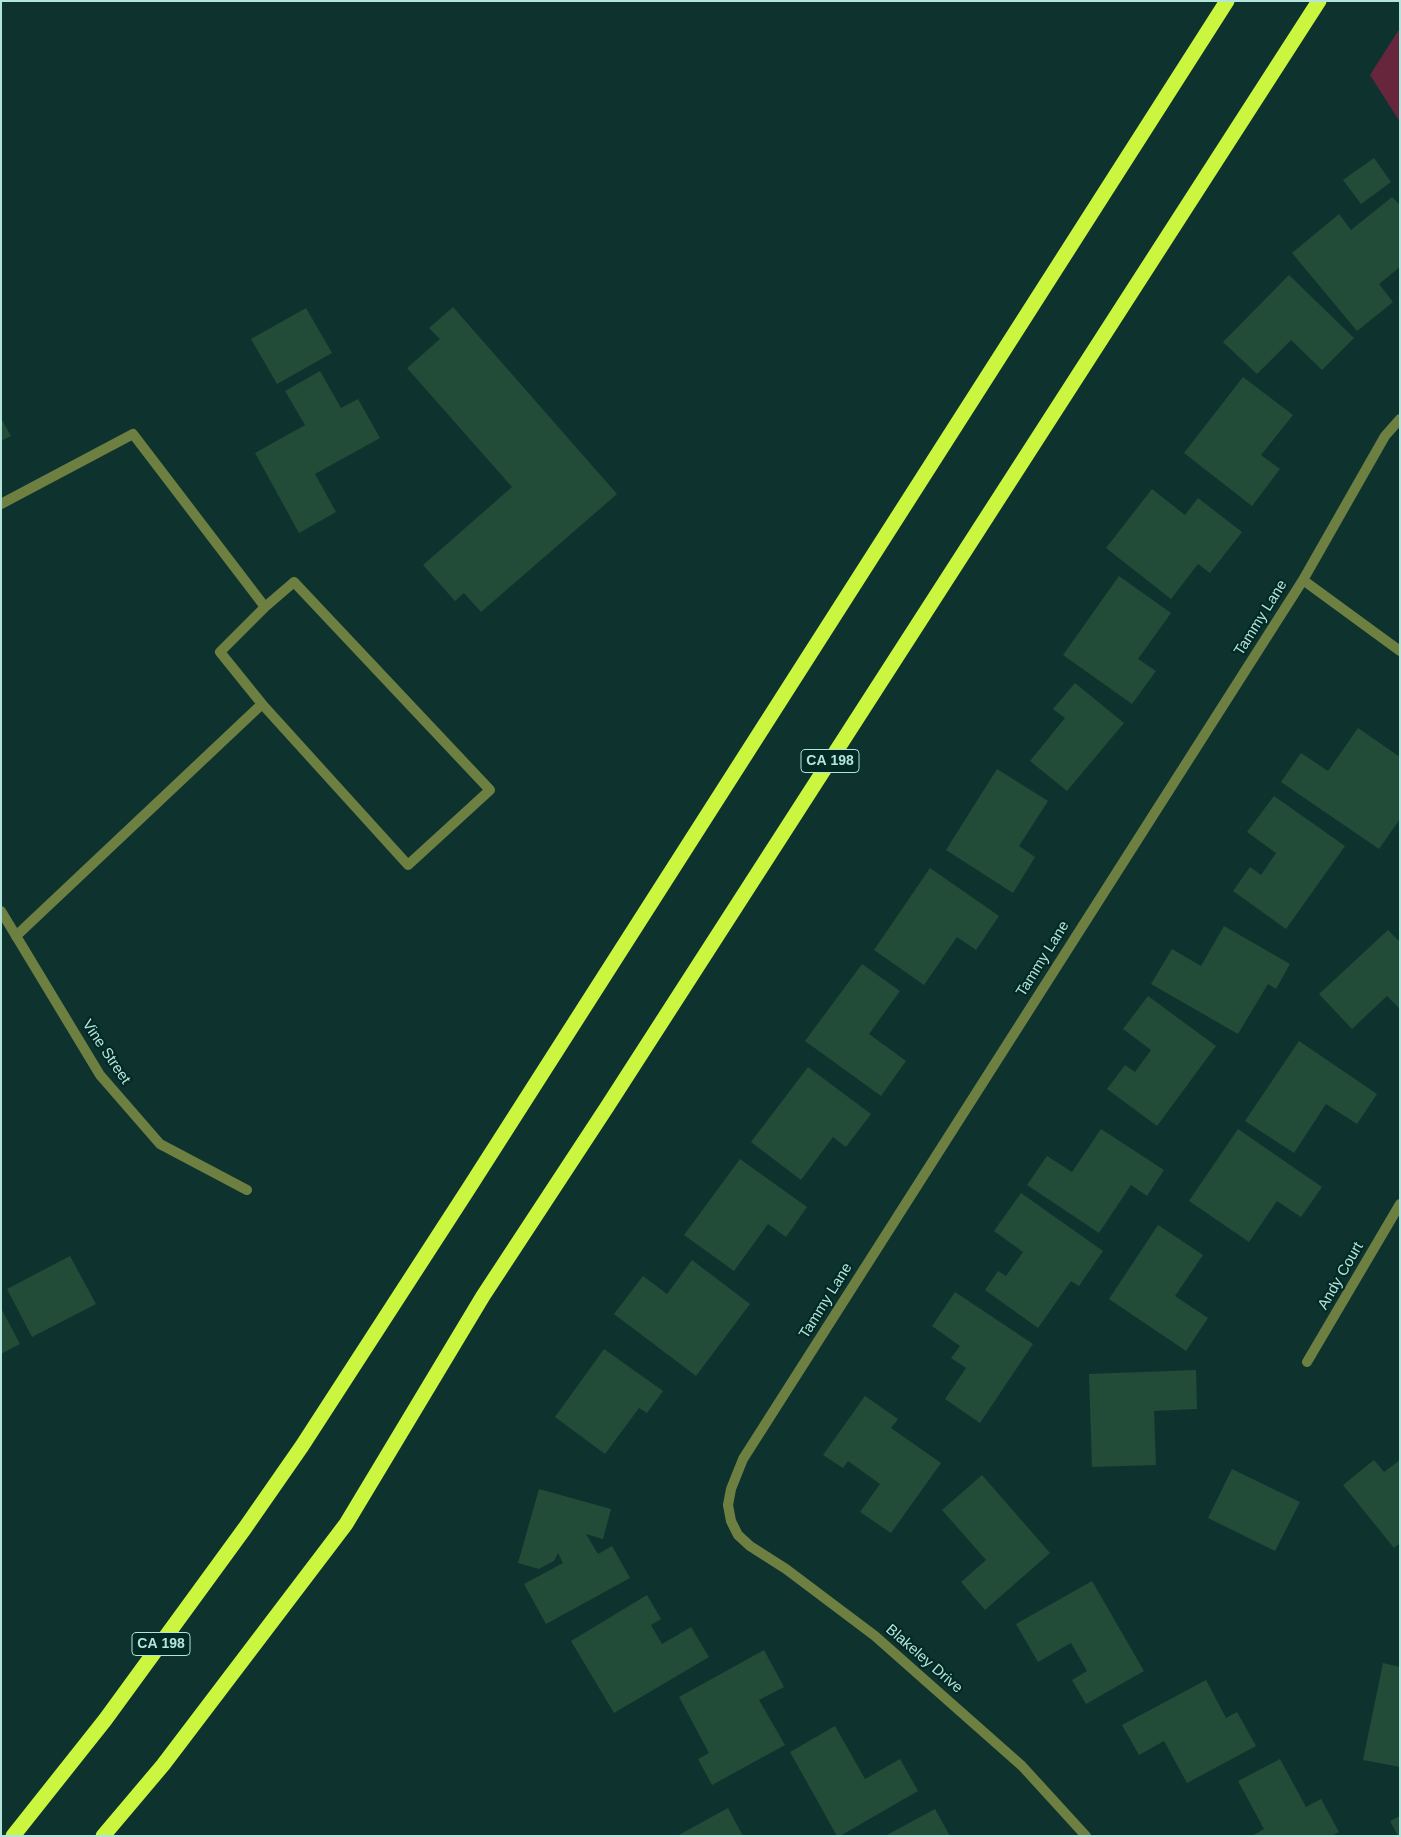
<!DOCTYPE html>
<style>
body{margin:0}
#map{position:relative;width:1401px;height:1837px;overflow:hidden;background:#0e332e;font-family:Helvetica,sans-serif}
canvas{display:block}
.frame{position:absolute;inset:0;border:2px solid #b3e5dc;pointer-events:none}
</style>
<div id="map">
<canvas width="1401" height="1837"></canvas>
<div class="frame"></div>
</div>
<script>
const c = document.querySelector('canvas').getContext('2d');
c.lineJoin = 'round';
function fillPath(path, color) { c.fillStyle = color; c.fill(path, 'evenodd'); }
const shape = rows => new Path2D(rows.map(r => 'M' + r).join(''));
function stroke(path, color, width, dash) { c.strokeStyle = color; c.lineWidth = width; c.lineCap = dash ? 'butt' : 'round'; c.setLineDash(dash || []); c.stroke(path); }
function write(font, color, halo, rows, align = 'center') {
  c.font = font + ' Helvetica,sans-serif'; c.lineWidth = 4.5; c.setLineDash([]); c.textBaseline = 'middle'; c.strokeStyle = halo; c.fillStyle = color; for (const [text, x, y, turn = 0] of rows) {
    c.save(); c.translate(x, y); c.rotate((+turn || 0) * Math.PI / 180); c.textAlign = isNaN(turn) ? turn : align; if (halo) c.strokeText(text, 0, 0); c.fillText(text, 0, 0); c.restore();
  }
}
fillPath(shape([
 [1400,28,1400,122,1370,75]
]), '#67263c');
fillPath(shape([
 [1374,158,1391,182,1361,204,1343,180],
 [1392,197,1400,205,1400,267,1379,284,1393,302,1357,331,1292,253,1339,214,1351,230],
 [1289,275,1354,338,1322,370,1291,340,1257,374,1223,342],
 [453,307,617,494,481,612,464,593,455,601,423,565,512,487,407,368,440,339,429,328],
 [306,308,332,353,277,384,251,339],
 [320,371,341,408,358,399,380,438,315,474,336,512,299,533,255,453,305,425,285,391],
 [1243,377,1293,415,1261,455,1280,469,1252,506,1184,453],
 [1,418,11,436,1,441],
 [1152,489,1185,515,1198,498,1242,532,1210,573,1198,564,1171,599,1106,548],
 [1119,576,1171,613,1138,659,1156,671,1132,704,1063,655],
 [1075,683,1124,723,1067,791,1030,761,1065,718,1053,709],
 [1358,728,1400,757,1400,819,1379,849,1281,782,1301,753,1328,771],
 [997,769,1048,801,1019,846,1035,857,1013,893,946,850],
 [1274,796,1345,846,1286,929,1233,891,1250,867,1261,875,1276,853,1247,832],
 [930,868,999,916,976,950,957,937,924,985,874,950],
 [1224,926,1290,964,1276,989,1268,984,1238,1034,1151,984,1172,949,1201,966],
 [1388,930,1400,942,1400,1009,1387,996,1352,1029,1319,994],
 [862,964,900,991,869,1034,906,1061,881,1096,805,1041],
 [1148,996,1216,1046,1157,1126,1107,1089,1125,1065,1135,1072,1151,1050,1123,1029],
 [1299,1041,1377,1094,1357,1124,1326,1104,1294,1153,1245,1121],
 [808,1067,871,1114,846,1147,833,1137,801,1180,751,1142],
 [1101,1129,1164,1170,1147,1196,1131,1185,1099,1233,1027,1185,1047,1156,1072,1172],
 [1238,1129,1322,1187,1301,1217,1277,1201,1249,1242,1189,1201],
 [740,1159,807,1207,786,1237,768,1224,734,1271,684,1235],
 [1021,1193,1103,1251,1079,1286,1071,1281,1038,1328,985,1290,998,1271,1006,1276,1023,1252,994,1231],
 [1158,1225,1203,1255,1175,1296,1208,1318,1186,1351,1109,1299],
 [70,1256,96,1304,32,1337,7,1289],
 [692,1260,750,1304,696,1376,614,1314,643,1276,667,1294],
 [955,1292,1033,1344,980,1423,945,1399,966,1368,951,1358,960,1346,932,1326],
 [1,1308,20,1344,1,1354],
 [604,1349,663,1391,647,1413,639,1408,605,1454,555,1417],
 [1196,1370,1197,1409,1154,1411,1156,1465,1092,1467,1089,1374],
 [865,1396,898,1419,891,1428,941,1463,891,1533,860,1512,880,1484,848,1461,843,1468,823,1455],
 [1374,1460,1384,1472,1400,1460,1400,1543,1394,1548,1343,1485],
 [1232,1469,1300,1502,1275,1551,1208,1518],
 [982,1475,1050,1553,985,1610,961,1582,986,1560,942,1510],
 [539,1489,611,1509,603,1539,586,1534,598,1554,612,1546,630,1578,546,1624,524,1584,563,1563,558,1553,554,1561,539,1569,518,1563],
 [1092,1581,1144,1671,1086,1704,1072,1680,1087,1671,1071,1643,1038,1662,1016,1624],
 [647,1595,661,1619,651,1625,662,1644,691,1627,709,1657,614,1713,571,1641],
 [764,1650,784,1687,759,1700,785,1745,712,1785,698,1759,709,1753,679,1697],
 [1383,1663,1400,1667,1400,1767,1363,1760],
 [1206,1680,1226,1718,1237,1712,1256,1746,1187,1783,1164,1741,1139,1755,1122,1725],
 [835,1726,865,1779,900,1759,918,1791,840,1836,837,1836,790,1752],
 [1280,1759,1306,1807,1321,1799,1339,1832,1332,1836,1252,1836,1264,1829,1238,1781],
 [728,1808,743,1836,677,1836],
 [935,1809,950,1836,885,1836],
 [1400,1816,1400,1836,1398,1836,1390,1821]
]), '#224b38');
stroke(shape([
 [1,504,133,434,265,607,220,652,262,704,16,936],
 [262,704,408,865,490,790,294,582,265,607]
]), '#6e8041', 10);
stroke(shape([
 [1303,580,1400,651],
 [1307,1362,1400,1204],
 [1086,1836,1022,1766,875,1636,786,1569,750,1546,738,1535,731,1521,728,1505,731,1489,743,1459,1303,580,1385,436,1400,419]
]), '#6e8041', 10);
stroke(shape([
 [1,911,100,1075,160,1144,247,1190]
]), '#6e8041', 10);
stroke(shape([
 [13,1836,105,1720,245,1528,302,1446,469,1188,1227,1],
 [103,1836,163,1765,346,1524,483,1296,607,1107,1319,1]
]), '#cbf640', 15);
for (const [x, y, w] of [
 [830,761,58],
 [161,1644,58]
]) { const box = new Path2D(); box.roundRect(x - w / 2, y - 11.5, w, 23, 4); c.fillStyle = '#022924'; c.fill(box); stroke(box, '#b3e5dc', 1); }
write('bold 14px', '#b3e5dc', null, [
 ["CA 198",830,761],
 ["CA 198",161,1644]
]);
write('15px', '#b3e5dc', '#022924', [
 ["Tammy Lane",1261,618,-58],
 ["Tammy Lane",1043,959,-58],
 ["Vine Street",106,1052,56],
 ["Andy Court",1341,1276,-60],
 ["Tammy Lane",826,1301,-58],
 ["Blakeley Drive",924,1659,41]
]);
</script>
